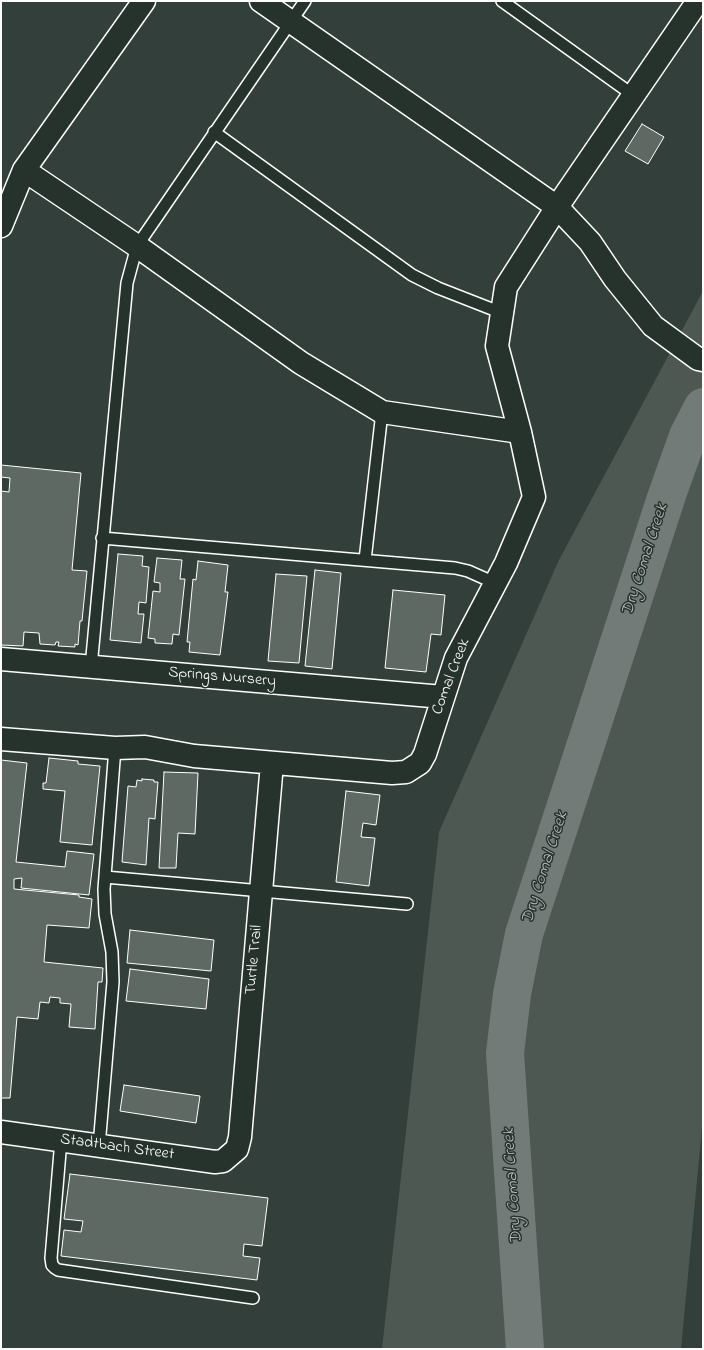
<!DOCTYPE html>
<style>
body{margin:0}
#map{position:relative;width:704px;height:1350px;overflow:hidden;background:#333f3a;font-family:"Indie Flower",sans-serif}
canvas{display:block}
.frame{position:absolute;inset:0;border:2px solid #fff;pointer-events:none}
</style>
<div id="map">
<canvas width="704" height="1350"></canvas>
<div class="frame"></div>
</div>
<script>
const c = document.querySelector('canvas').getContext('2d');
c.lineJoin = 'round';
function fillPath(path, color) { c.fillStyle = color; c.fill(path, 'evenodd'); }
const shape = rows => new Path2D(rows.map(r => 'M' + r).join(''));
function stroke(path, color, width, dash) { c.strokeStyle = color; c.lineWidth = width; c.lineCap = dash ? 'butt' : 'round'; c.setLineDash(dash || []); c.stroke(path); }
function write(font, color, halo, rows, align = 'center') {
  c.font = font + ' "Indie Flower",sans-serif'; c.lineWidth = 3; c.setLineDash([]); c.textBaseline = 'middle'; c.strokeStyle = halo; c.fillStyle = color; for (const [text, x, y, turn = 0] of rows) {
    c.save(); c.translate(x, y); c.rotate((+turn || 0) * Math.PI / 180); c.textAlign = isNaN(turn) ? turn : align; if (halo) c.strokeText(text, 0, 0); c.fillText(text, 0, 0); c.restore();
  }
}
fillPath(shape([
 [703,291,703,1117,681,1349,382,1349,439,832,559,560]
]), '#4d5853');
stroke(shape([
 [525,1349,505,1053,512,994,524,934,586,744,667,495,688,436,703,407]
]), '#737b78', 38);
const building = shape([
 [642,124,664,137,648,164,625,151,642,124],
 [1,465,81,473,72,570,87,571,82,621,80,621,78,645,75,644,75,647,58,646,59,642,56,642,55,645,40,644,39,633,24,632,23,646,1,645,1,491,9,492,10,478,1,477,1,465],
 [118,554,143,556,142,566,149,567,146,603,139,602,138,614,144,614,141,643,110,640,118,554],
 [157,558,182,560,180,579,185,579,179,635,173,634,172,644,155,643,155,639,148,638,153,591,160,592,160,583,154,582,157,558],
 [198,561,228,565,225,592,228,592,220,655,189,652,190,642,187,642,193,579,196,580,198,561],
 [315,570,341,573,332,669,305,666,315,570],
 [276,574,307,576,299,663,268,661,276,574],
 [393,590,445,595,441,635,431,634,426,672,385,668,393,590],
 [49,758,78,761,78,764,100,766,92,845,60,842,65,791,43,789,43,783,46,783,49,758],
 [1,760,27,763,16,862,65,867,67,851,94,854,89,895,21,888,22,878,14,879,14,889,79,895,79,897,92,899,89,928,47,925,44,962,103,968,102,982,98,982,95,1029,69,1027,71,1004,60,1003,60,998,50,997,49,1003,40,1002,38,1019,17,1017,10,1098,1,1098,1,760],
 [164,772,198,773,195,834,178,833,176,868,159,868,164,772],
 [142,779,154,780,154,782,158,782,155,819,149,818,146,865,122,862,128,786,136,787,137,780,142,781,142,779],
 [346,791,380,795,376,825,363,823,361,837,375,838,369,886,336,882,346,791],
 [130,930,214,940,211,971,127,963,130,930],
 [130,969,209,979,206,1009,126,1001,130,969],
 [124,1085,200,1096,196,1123,120,1111,124,1085],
 [70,1174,268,1198,262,1246,244,1244,243,1256,260,1258,257,1280,61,1256,64,1230,81,1232,83,1221,64,1219,70,1174]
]);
fillPath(building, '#5f6964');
stroke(building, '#fff', 1);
const lane = shape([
 [502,1,633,95],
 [214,132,412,275,438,288,502,313],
 [102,538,455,568,468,571,495,583],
 [365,560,382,412],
 [91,667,127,283,137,246,305,1],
 [105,877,407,904],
 [61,1140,51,1258,52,1265,55,1268,58,1270,253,1298],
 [99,1146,113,982,112,952,105,914,104,889,115,748]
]);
const street = shape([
 [261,1,557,207,590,242,615,279,653,326,698,359,703,360],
 [24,170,137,246,301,363,382,412,520,432],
 [1,226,24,170,144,1],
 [1,659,443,697],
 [1,739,115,748,145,747,194,756,392,773,406,772,420,763,425,754,456,658,506,563,534,497,520,432,497,346,506,287,557,207,698,1],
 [1,1132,215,1162,223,1161,237,1149,240,1137,272,763]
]);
stroke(lane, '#fff', 14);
stroke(street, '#fff', 25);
stroke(lane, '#26332d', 11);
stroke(street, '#26332d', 22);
write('16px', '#fff', '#26332d', [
 ["Comal Creek",452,677,-69],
 ["Springs Nursery",222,678,5],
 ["Turtle Trail",255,960,-85],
 ["Stadtbach Street",117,1148,8]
]);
write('italic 17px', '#b9bdbc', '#26332d', [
 ["Dry Comal Creek",646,560,-72],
 ["Dry Comal Creek",546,868,-72],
 ["Dry Comal Creek",514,1186,-94]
]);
</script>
